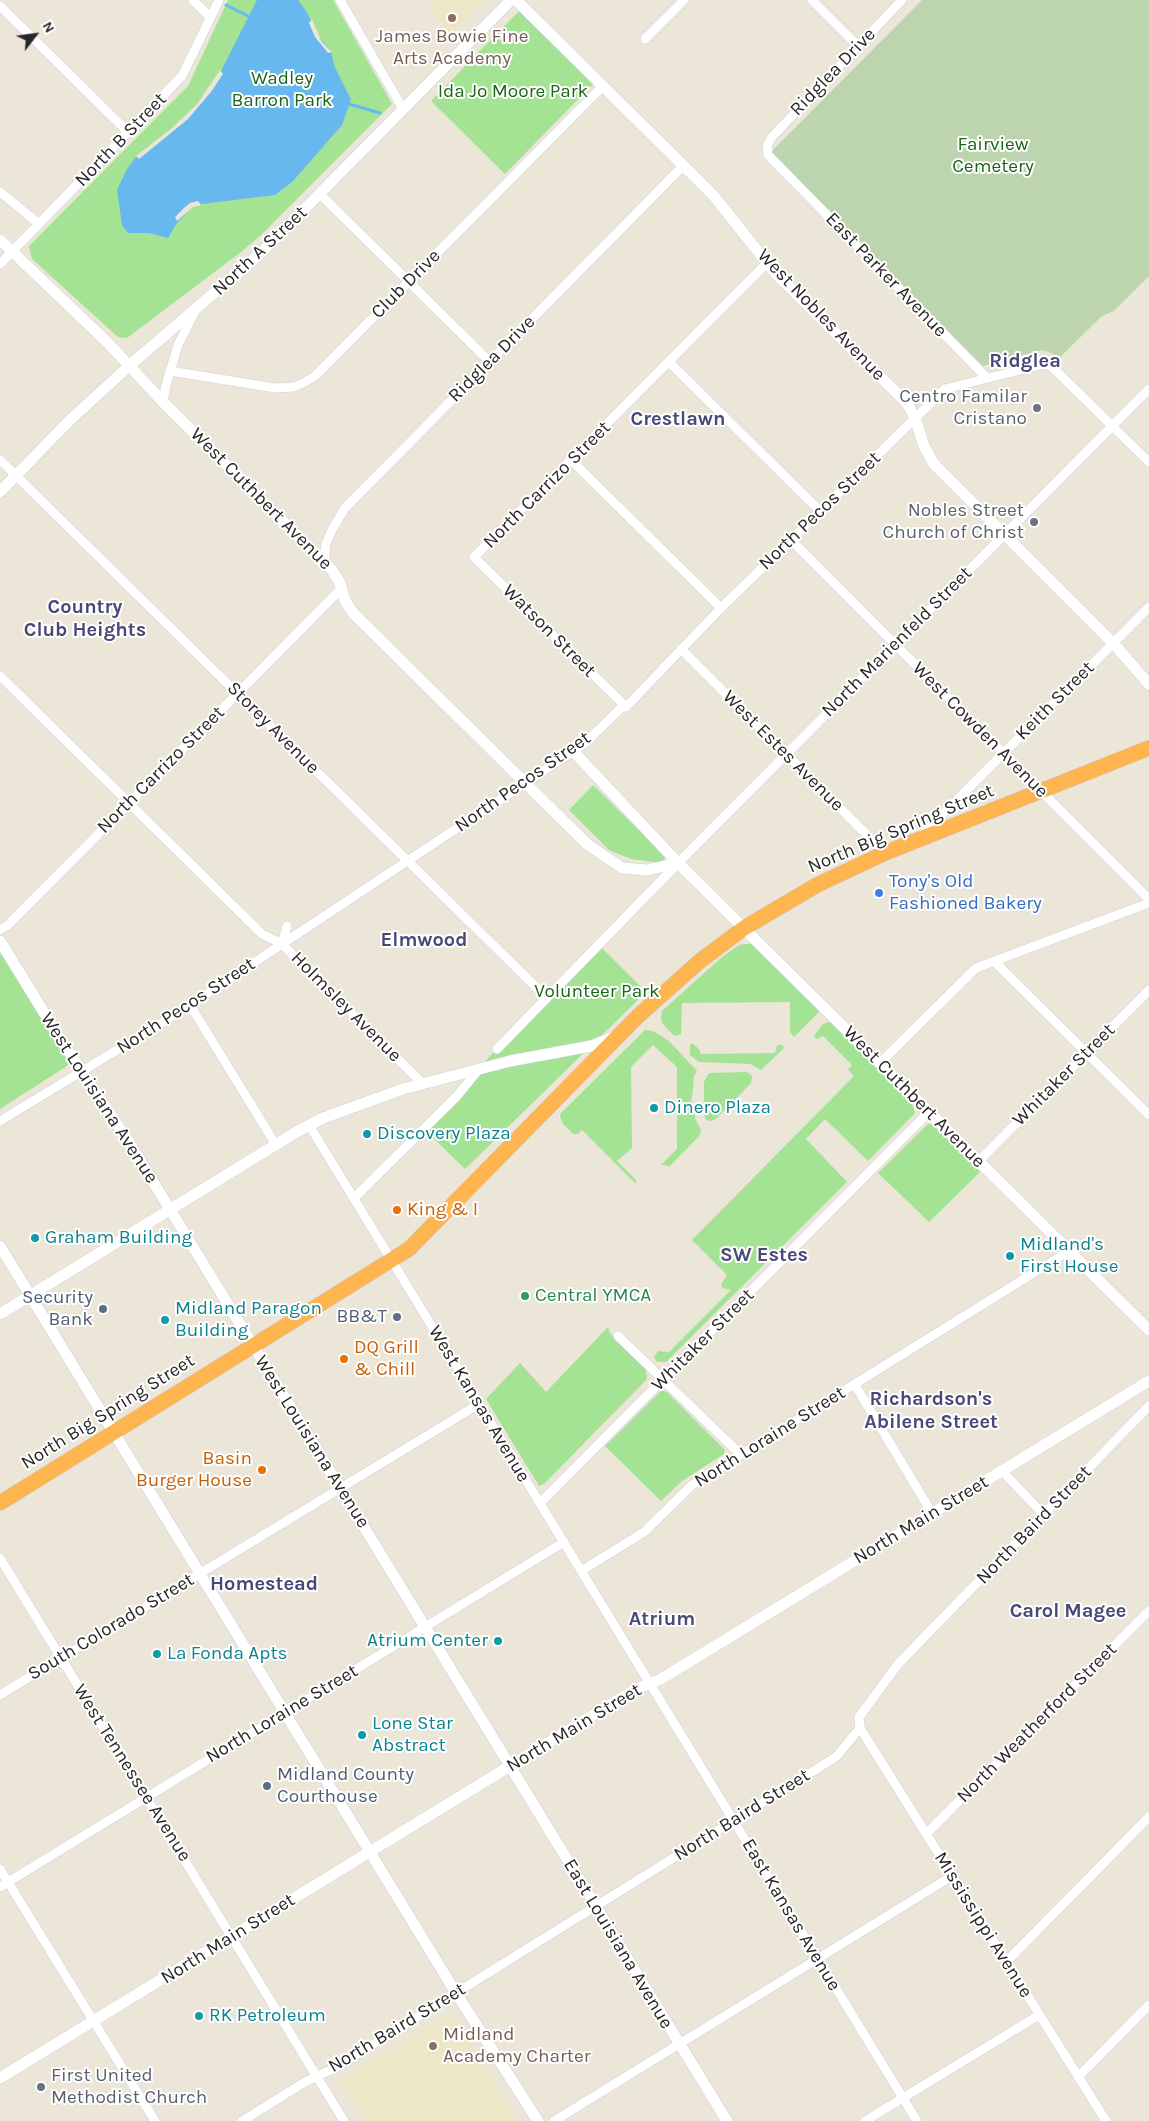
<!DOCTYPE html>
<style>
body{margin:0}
#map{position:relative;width:1149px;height:2121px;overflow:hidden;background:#ebe6d8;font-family:Karla,sans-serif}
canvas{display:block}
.north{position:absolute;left:10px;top:10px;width:50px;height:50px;-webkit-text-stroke:4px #fff;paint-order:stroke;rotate:60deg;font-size:14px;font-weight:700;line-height:20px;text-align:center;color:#282828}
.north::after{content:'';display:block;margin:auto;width:18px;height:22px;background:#282828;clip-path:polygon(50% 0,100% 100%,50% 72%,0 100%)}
</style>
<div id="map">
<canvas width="1149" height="2121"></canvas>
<div class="north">N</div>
</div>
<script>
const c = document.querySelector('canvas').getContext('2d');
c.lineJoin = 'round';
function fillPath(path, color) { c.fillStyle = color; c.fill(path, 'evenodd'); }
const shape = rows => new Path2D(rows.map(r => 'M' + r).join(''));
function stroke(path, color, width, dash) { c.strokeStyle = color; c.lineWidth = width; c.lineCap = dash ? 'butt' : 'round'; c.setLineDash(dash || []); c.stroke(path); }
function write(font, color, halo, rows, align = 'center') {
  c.font = font + ' Karla,sans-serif'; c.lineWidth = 4; c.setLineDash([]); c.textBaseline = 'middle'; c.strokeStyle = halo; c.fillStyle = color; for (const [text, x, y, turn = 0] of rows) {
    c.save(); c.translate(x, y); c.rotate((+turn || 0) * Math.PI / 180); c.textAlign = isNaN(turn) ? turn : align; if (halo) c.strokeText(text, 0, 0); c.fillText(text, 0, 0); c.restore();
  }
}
fillPath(shape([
 [427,0,485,0,449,37],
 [451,2013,517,2121,366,2121,341,2080]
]), '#ede6c7');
fillPath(shape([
 [228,0,333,0,392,104,261,235,241,252,127,338,118,337,32,259,29,246,188,86],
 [519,11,593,84,505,174,431,101],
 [593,785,666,857,660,863,631,859,609,850,569,810],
 [598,944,646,992,465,1169,422,1127],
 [745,944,751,944,820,1011,794,1037,790,1032,790,1002,682,1003,681,1034,674,1036,662,1023,661,1016,662,1011,721,958,739,945],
 [0,950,70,1064,0,1109],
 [828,1022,832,1023,912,1104,915,1113,868,1161,825,1119,806,1139,847,1182,666,1362,657,1362,654,1357,658,1351,669,1352,731,1290,723,1288,721,1285,727,1275,692,1240,854,1076,848,1070,852,1065,823,1036,817,1039,814,1036,823,1024],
 [645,1030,653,1031,669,1041,697,1071,694,1076,691,1108,695,1112,695,1118,701,1130,700,1135,670,1166,661,1165,677,1149,677,1067,653,1045,631,1067,632,1148,617,1161,637,1181,635,1183,582,1130,578,1134,573,1134,563,1124,560,1117,561,1113],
 [692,1043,698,1048,701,1054,775,1053,777,1045,782,1045,784,1048,761,1070,750,1064,699,1062,690,1055,690,1045],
 [747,1072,752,1076,751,1083,716,1119,710,1121,706,1120,704,1114,704,1082,709,1073],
 [928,1124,932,1124,980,1172,929,1222,878,1173],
 [608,1327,610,1333,646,1369,647,1379,544,1484,539,1486,486,1399,520,1363,546,1392],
 [662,1390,668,1393,725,1450,724,1454,682,1481,661,1501,605,1446]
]), '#a3e393');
fillPath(shape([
 [922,0,1149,0,1149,276,1114,311,1102,316,1058,359,1051,353,1042,350,983,366,770,153]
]), '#bcd5af');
fillPath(shape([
 [257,0,298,0,306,11,322,41,331,51,334,65,351,100,342,125,293,181,275,195,194,205,177,223,168,238,149,233,128,233,122,225,117,190,127,169,135,158,172,129,197,104,220,73]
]), '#68b8f0');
fillPath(shape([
 [312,19,322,42,332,52,328,53,315,37,309,23],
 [220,70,223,74,211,92,188,119,139,159,136,156,172,128,197,104],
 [198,201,201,205,193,207,177,221,175,217,184,208,190,203]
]), '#ebe6d8');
stroke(shape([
 [226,5,248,16],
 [349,104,380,113]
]), '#68b8f0', 3);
const street = shape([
 [193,0,210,17],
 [340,0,403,109],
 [812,0,858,46],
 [902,0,771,138,767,146,768,155,987,378],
 [0,6,128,132],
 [645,39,684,0],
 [0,192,39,224],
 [320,194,489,361],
 [0,264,182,76,219,0],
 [669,362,820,511],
 [170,371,275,388,294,387,305,382,315,376,603,86],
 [163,402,166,385,178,345,194,313],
 [0,460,546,997],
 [571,460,721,608],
 [791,540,1149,899],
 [324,563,326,544,332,530,345,508,683,166],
 [681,649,885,853],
 [0,676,262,934,282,944],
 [624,705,474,557,767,263],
 [922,835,1149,607],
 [287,926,282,944,423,1084],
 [0,930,8,925,342,588],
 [994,961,1149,1115],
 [190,1005,276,1145],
 [497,1049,688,853,1149,389],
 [880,1063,976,968,1149,903],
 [0,1121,178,1013,584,744,624,705,626,707,721,608,945,389,1048,363,1149,462],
 [309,1125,917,2121],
 [979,1161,1149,990],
 [354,1198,457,1096,479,1069],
 [618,1336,740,1454],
 [855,1385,932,1513],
 [1002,1471,1044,1515],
 [540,1503,929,1112],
 [0,1558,344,2121],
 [581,1571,644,1532,692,1485,1069,1251],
 [0,1695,479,1404],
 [860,1728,1106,2121],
 [926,1834,1149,1611],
 [0,1869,155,2121],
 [0,1887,564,1542],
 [1006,1962,1149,1817],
 [1078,2077,1149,2005],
 [242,2121,305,2082,335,2068,836,1757,860,1728,859,1717,899,1663,1149,1406],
 [554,2121,952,1876],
 [865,2121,1039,2015]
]);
const secondary = shape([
 [516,0,713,195,776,274,907,403,915,418,924,446,934,464,1113,643,1149,684],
 [0,240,108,343,163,402,332,570,340,583,345,601,354,614,587,844,622,868,647,870,678,863],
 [0,492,70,420,129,366,263,251,511,0],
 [573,751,678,863,1149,1330],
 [0,941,59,1037,127,1139,727,2121],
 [0,1246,456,1993,538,2121],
 [0,1314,298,1131,323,1118,403,1089,510,1061,591,1046,616,1036],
 [0,2078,636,1689,661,1679,1149,1381]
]);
const highway = shape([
 [0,1503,409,1249,637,1017,700,961,744,928,817,885,885,853,1149,748]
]);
stroke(street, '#cecfe1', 10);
stroke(secondary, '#cecfe1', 12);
stroke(highway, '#cbcbcb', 16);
stroke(street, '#fff', 9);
stroke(secondary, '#fff', 11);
stroke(highway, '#ffb54f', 15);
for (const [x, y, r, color] of [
 [452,18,5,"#8d6e63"],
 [1037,408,5,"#6b7280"],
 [1034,522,5,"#6b7280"],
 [879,893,5,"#3f7fe0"],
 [654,1108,5,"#0f9aa8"],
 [367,1134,5,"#0f9aa8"],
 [397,1210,5,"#e8710a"],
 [35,1238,5,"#0f9aa8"],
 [1010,1256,5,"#0f9aa8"],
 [525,1296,5,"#2e9e5b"],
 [103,1309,5,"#5c6f8a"],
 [397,1317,5,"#5c6f8a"],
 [165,1320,5,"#0f9aa8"],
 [344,1359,5,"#e8710a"],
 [262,1470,5,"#e8710a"],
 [498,1641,5,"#0f9aa8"],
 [157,1654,5,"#0f9aa8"],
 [362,1735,5,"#0f9aa8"],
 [267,1786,5,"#5c6f8a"],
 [199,2016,5,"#0f9aa8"],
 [433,2046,5,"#8d6e63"],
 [41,2087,5,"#6b7280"]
]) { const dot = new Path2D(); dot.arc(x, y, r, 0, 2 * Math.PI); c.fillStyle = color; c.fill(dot); stroke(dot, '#fff', 2); }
write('19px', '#785e54', '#fff', [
 ["James Bowie Fine",452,37],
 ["Arts Academy",452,59],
 ["Midland",443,2035,"left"],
 ["Academy Charter",443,2057,"left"]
]);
write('19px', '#282828', '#fff', [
 ["Ridglea Drive",833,72,-46],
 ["North B Street",121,140,-46],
 ["North A Street",260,251,-43],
 ["East Parker Avenue",886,275,46],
 ["Club Drive",406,284,-45],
 ["West Nobles Avenue",821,315,46],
 ["Ridglea Drive",492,359,-45],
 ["North Carrizo Street",547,485,-45],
 ["West Cuthbert Avenue",261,499,45],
 ["North Pecos Street",820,511,-44],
 ["Watson Street",549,631,45],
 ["North Marienfeld Street",897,642,-45],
 ["Keith Street",1055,701,-45],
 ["Storey Avenue",273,728,45],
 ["West Cowden Avenue",980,730,45],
 ["West Estes Avenue",783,751,45],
 ["North Carrizo Street",161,770,-45],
 ["North Pecos Street",523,782,-35],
 ["North Big Spring Street",901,829,-23],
 ["North Pecos Street",186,1006,-33],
 ["Holmsley Avenue",346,1007,45],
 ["Whitaker Street",1064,1075,-45],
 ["West Cuthbert Avenue",914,1097,45],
 ["West Louisiana Avenue",99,1098,57],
 ["Whitaker Street",703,1340,-45],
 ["West Kansas Avenue",479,1404,59],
 ["North Big Spring Street",108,1412,-32],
 ["North Loraine Street",770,1437,-32],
 ["West Louisiana Avenue",312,1442,58],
 ["North Main Street",921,1520,-31],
 ["North Baird Street",1034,1525,-46],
 ["South Colorado Street",111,1627,-31],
 ["North Loraine Street",282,1714,-31],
 ["North Weatherford Street",1037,1723,-45],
 ["North Main Street",574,1728,-31],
 ["West Tennessee Avenue",132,1773,58],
 ["North Baird Street",742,1815,-32],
 ["East Kansas Avenue",791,1915,59],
 ["Mississippi Avenue",983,1925,58],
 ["North Main Street",228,1939,-32],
 ["East Louisiana Avenue",618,1944,59],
 ["North Baird Street",397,2028,-31]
]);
write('19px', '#1c6418', '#fff', [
 ["Wadley",282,79],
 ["Barron Park",282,101],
 ["Ida Jo Moore Park",513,92],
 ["Fairview",993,145],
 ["Cemetery",993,167],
 ["Volunteer Park",597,992]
]);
write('19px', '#5b616d', '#fff', [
 ["Centro Familar",1027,397],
 ["Cristano",1027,419],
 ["Nobles Street",1024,511],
 ["Church of Christ",1024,533],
 ["First United",51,2076,"left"],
 ["Methodist Church",51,2098,"left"]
], 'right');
write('19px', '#366cbe', '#fff', [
 ["Tony's Old",889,882],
 ["Fashioned Bakery",889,904]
], 'left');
write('19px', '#0d838f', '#fff', [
 ["Dinero Plaza",664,1108],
 ["Discovery Plaza",377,1134],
 ["Graham Building",45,1238],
 ["Midland's",1020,1245],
 ["First House",1020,1267],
 ["Midland Paragon",175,1309],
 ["Building",175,1331],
 ["Atrium Center",488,1641,"right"],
 ["La Fonda Apts",167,1654],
 ["Lone Star",372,1724],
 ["Abstract",372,1746],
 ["RK Petroleum",209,2016]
], 'left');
write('19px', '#c56008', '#fff', [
 ["King & I",407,1210],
 ["DQ Grill",354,1348],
 ["& Chill",354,1370],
 ["Basin",252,1459,"right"],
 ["Burger House",252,1481,"right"]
], 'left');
write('19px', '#27864d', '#fff', [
 ["Central YMCA",535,1296]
], 'left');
write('19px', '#4e5e75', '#fff', [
 ["Security",93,1298],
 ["Bank",93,1320],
 ["BB&T",387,1317],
 ["Midland County",277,1775,"left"],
 ["Courthouse",277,1797,"left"]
], 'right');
write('bold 20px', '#484978', '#fff', [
 ["Ridglea",1025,361],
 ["Crestlawn",678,419],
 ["Country",85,607],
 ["Club Heights",85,630],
 ["Elmwood",424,940],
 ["SW Estes",764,1255],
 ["Richardson's",931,1399],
 ["Abilene Street",931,1422],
 ["Homestead",264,1584],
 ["Carol Magee",1068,1611],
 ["Atrium",662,1619]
]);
</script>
